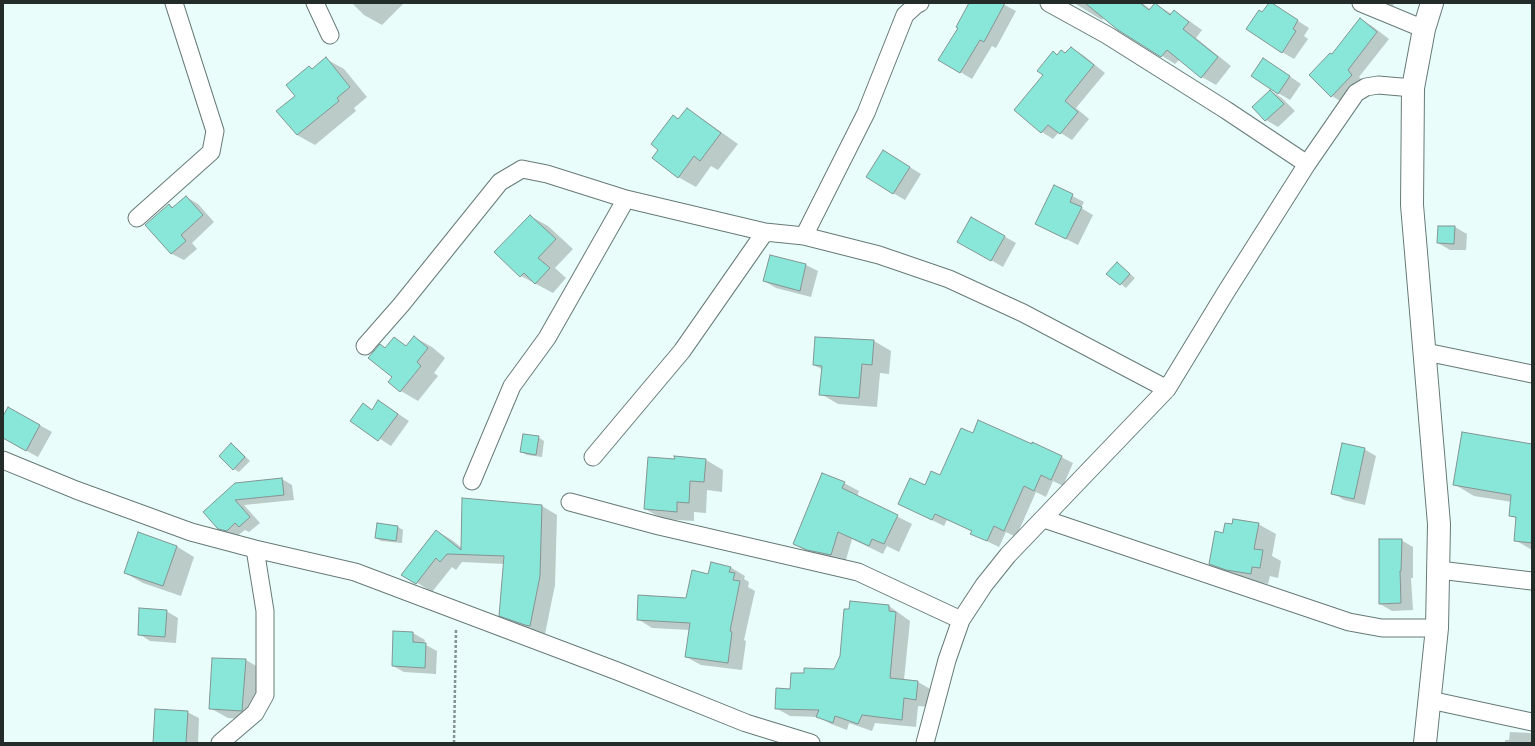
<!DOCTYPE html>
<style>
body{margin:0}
#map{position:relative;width:1535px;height:746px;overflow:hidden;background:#e9fefa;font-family:Inter,sans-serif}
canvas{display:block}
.frame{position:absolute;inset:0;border:4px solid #242c2a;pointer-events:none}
</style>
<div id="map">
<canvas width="1535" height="746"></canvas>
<div class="frame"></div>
</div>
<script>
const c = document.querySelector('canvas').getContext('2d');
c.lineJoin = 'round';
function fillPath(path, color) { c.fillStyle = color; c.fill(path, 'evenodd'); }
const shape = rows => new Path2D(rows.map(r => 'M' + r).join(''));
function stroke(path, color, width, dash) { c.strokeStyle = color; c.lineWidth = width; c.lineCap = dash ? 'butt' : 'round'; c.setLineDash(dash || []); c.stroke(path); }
fillPath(shape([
 [352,3,404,3,382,25,364,15],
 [970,3,1001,3,1016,11,996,48,992,46,972,79,940,60,959,28],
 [1074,3,1142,3,1150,9,1155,4,1172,14,1175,12,1188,20,1202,30,1196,38,1231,66,1216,85,1202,77,1180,59,1175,64,1119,29,1104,17,1102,20],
 [1270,3,1309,28,1304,36,1308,39,1294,59,1282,52,1263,13],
 [1385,3,1394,3,1393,6],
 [1360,19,1372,26,1389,39,1359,77,1364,82,1343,103,1332,96,1332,55],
 [1071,48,1083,55,1105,73,1076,108,1089,119,1072,140,1059,132,1053,139,1042,132,1044,75,1053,53,1058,55,1066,54],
 [326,59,344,69,367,97,354,108,356,111,315,145,297,135,296,96,309,67,313,69],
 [1275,66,1301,84,1290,100,1278,93],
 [1271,91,1282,98,1295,111,1278,127,1266,120,1253,107],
 [687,109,704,120,738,144,718,170,711,166,696,187,678,177,660,150,673,116,679,120],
 [895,158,921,174,905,200,893,193],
 [1055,187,1084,202,1081,208,1093,215,1078,245,1048,230],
 [186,197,198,204,214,222,192,243,197,249,184,260,172,254,146,225,169,205,174,208],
 [530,216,548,226,573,249,555,268,566,278,553,293,521,276,496,252],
 [972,218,1016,243,1003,267,958,241],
 [1455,227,1467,234,1466,250,1450,250,1438,243],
 [771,256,806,265,818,271,811,297,776,288,764,281],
 [1117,263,1135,278,1126,288,1108,274],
 [414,337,432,347,445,358,434,373,438,376,418,401,401,391,393,377,386,349,394,338,407,346],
 [874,341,891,351,889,374,880,373,877,407,838,404,821,394,823,370,814,365],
 [379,401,409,421,391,446,351,420,363,404,373,410],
 [9,408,52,432,38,457,3,438,3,418],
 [973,435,1061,457,1073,463,1063,486,1053,481,1046,497,1036,492,1016,537,1006,532,999,547,972,534,973,531,947,520,944,526,899,504,941,477],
 [538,437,544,441,542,457,527,455,521,452],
 [231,445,237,448,250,461,239,472,234,469],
 [1532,445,1532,550,1515,540,1517,519,1510,515,1512,502,1474,496,1454,484],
 [1364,449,1376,456,1365,505,1344,500,1333,493],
 [676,460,706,460,723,470,722,492,707,490,706,513,694,512,694,521,663,519,645,509],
 [282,479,292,485,294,500,244,505,260,523,249,532,245,530,237,536,229,534,219,528,204,512],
 [844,483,859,491,857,496,912,524,899,552,887,546,883,554,852,539,845,563,808,552,794,544],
 [542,506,557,515,555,585,545,634,515,624,500,615,505,564,462,562,456,570,452,567,432,592,403,574,437,531,452,540,462,548],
 [1258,524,1276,534,1272,556,1281,561,1278,578,1270,576,1268,584,1245,580,1227,574,1210,564,1224,534],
 [398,527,403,530,402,543,381,541,376,538],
 [1401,540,1413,547,1413,578,1411,578,1413,610,1392,611,1380,604],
 [176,546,194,557,181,596,143,583,125,573],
 [730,567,745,576,744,579,749,582,748,587,755,591,744,640,746,641,742,670,701,665,686,657,690,630,652,628,638,619,687,599],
 [889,606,910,621,904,680,918,682,932,690,930,707,918,706,916,727,875,723,872,731,849,723,847,730,831,724,819,717,790,716,776,708,805,674,835,670],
 [166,611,178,618,176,643,150,641,139,634],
 [413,633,425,640,424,644,437,651,436,674,404,672,393,666],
 [246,660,263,670,259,720,228,718,210,708],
 [187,712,199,718,198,743,154,743],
 [1510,732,1530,733,1532,734,1532,743,1505,743,1505,740,1509,740]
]), '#0003');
const building = shape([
 [969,3,1005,3,984,42,980,40,960,73,938,60,958,28,956,27,969,3],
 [1085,3,1140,3,1149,10,1155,3,1170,15,1174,10,1189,22,1183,29,1218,57,1201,78,1167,50,1161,57,1118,30,1085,3],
 [1269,3,1272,3,1298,20,1293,29,1296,31,1282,53,1246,29,1259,10,1262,12,1269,3],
 [1360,18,1377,32,1348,70,1352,75,1331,97,1309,75,1330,53,1332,54,1360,18],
 [1071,47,1094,65,1065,101,1078,112,1060,134,1048,125,1041,133,1014,110,1043,75,1037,71,1053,51,1057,55,1061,50,1065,53,1071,47],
 [326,57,350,87,337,98,339,101,297,135,276,111,295,96,286,85,309,66,312,69,326,57],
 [1263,58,1290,76,1278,94,1251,76,1263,58],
 [1270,90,1284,104,1265,121,1252,107,1270,90],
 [687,108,721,133,700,161,694,156,678,178,652,158,658,150,651,144,673,115,678,119,687,108],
 [883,150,910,167,893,194,866,177,883,150],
 [1054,185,1073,194,1070,202,1082,207,1066,239,1035,224,1054,185],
 [186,196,203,215,181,235,186,241,171,254,145,225,169,204,172,208,186,196],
 [530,215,556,239,538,258,550,268,535,284,524,273,520,277,494,252,530,215],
 [971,217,1005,236,991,261,957,242,971,217],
 [1438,226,1455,226,1454,244,1437,243,1438,226],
 [770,255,806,264,800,291,763,281,770,255],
 [1117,262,1130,274,1120,285,1106,274,1117,262],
 [414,336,428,348,417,362,421,366,400,392,388,382,392,377,368,358,380,344,385,348,394,337,406,346,414,336],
 [815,337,874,340,872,365,862,364,859,398,819,395,822,366,813,365,815,337],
 [378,400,398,414,378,441,350,421,363,403,372,410,378,400],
 [8,407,40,425,26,451,3,438,3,416,8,407],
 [978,420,1032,444,1032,442,1062,456,1051,480,1041,475,1034,491,1024,486,1004,531,994,526,987,541,970,534,972,531,935,514,932,520,898,504,910,478,925,485,931,471,940,475,961,428,973,433,978,420],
 [1462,432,1532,444,1532,543,1514,541,1516,517,1509,516,1511,495,1453,485,1462,432],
 [523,434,539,436,536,455,520,452,523,434],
 [231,443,245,457,233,470,219,456,231,443],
 [1342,443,1365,448,1354,499,1331,494,1342,443],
 [674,456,706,459,704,482,690,481,689,503,677,502,677,512,644,509,648,457,675,459,674,456],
 [822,473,845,482,842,488,898,515,884,544,872,539,869,546,838,532,831,555,807,550,793,544,822,473],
 [282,478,284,495,235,500,250,517,239,527,235,523,227,531,218,529,203,512,235,483,282,478],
 [462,498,542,505,540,576,530,626,525,625,499,616,504,556,447,554,440,562,436,558,416,584,401,575,436,530,461,550,462,498],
 [1233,519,1259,523,1254,549,1263,550,1260,568,1252,567,1251,574,1226,570,1209,564,1215,531,1223,533,1225,523,1232,524,1233,519],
 [377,523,398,526,396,541,375,538,377,523],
 [138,532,177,546,163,586,124,573,138,532],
 [1379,539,1402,539,1401,571,1400,571,1401,603,1379,604,1379,539],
 [711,562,731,567,729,572,735,573,733,580,740,581,730,631,732,632,728,663,685,657,690,623,637,620,638,595,686,598,692,570,708,574,711,562],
 [850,601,889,605,889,611,896,612,890,678,918,681,916,700,904,698,902,720,862,715,858,724,835,716,833,723,816,717,819,710,775,709,776,688,790,689,791,673,804,673,804,668,834,669,840,656,844,609,849,609,850,601],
 [139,608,167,610,165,637,138,635,139,608],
 [393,631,413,632,413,642,426,643,425,668,392,666,393,631],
 [212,658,246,659,242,711,209,709,212,658],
 [155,709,188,711,186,743,153,743,155,709]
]);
fillPath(building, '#89e7da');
stroke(building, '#829592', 1);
const street = shape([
 [315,3,330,35],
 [1049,3,1107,35,1226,110,1307,164],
 [1361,3,1424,29],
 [137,218,211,152,215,131,174,3],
 [804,236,866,113,905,15,916,5,920,3],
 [365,346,401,305,500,182,522,169,547,174,626,199,765,232,804,236,879,255,949,279,1023,313,1167,389],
 [1426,352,1532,374],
 [593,457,682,351,765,232],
 [3,460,76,490,191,532,255,549,355,572,617,671,746,723,811,743],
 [472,481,512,386,547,338,626,199],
 [570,502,659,526,858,572,961,620],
 [1044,519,1349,622,1382,628,1437,628],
 [1439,570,1532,581],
 [1430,700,1532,722],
 [220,743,255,713,265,695,265,611,255,549],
 [925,743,947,660,961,620,984,585,1008,555,1167,389,1226,292,1307,164,1356,93,1366,87,1378,85,1413,88]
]);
const secondary = shape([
 [1425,743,1437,628,1439,524,1412,205,1413,88,1424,29,1432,3]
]);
stroke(street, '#677a77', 19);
stroke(secondary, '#677a77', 24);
stroke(shape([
 [454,743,456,630]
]), '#859390', 2.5, [3, 2]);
stroke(street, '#fff', 17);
stroke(secondary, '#fff', 22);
</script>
